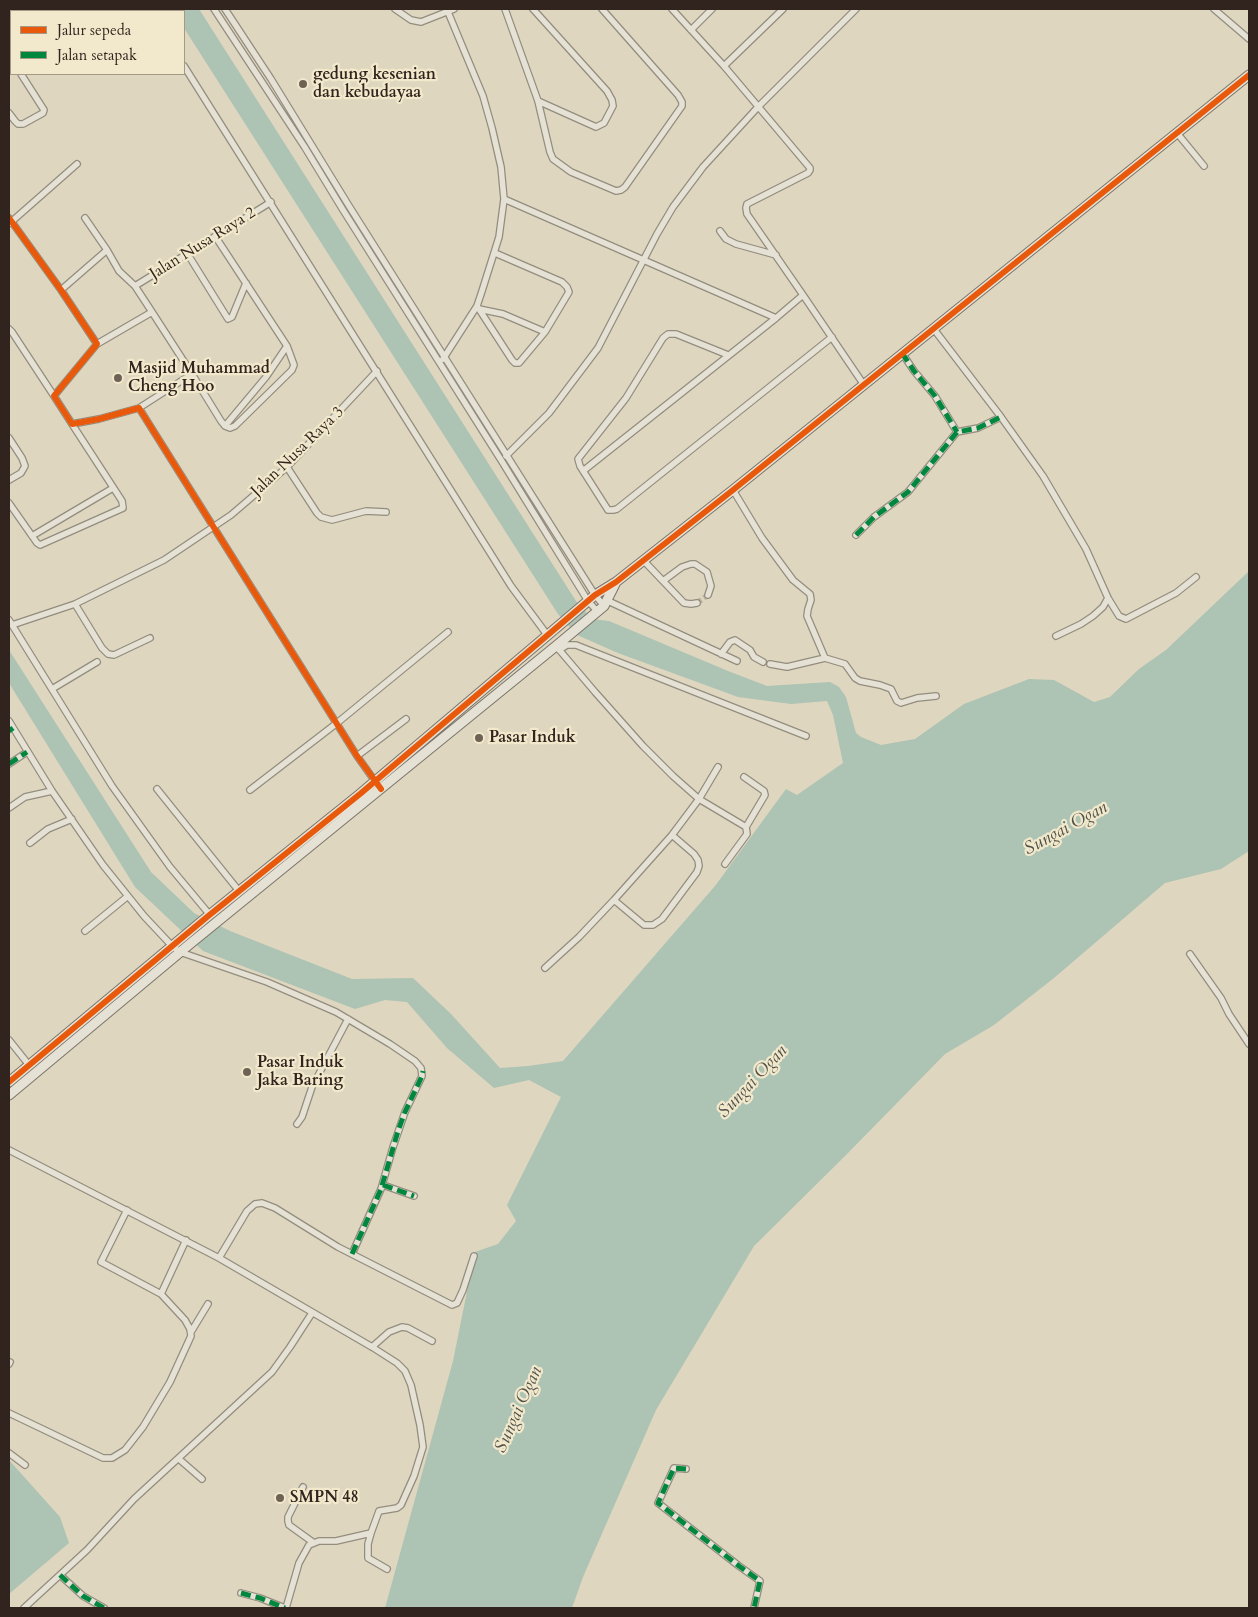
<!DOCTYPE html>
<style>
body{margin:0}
#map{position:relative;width:1258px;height:1617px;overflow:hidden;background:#ded6be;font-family:Cardo,serif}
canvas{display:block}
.frame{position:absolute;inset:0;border:10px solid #31231d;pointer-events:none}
.legend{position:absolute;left:10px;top:10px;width:175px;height:65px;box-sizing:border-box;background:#f2e9cc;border:1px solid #a59a86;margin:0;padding:6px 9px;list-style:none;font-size:15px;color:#31231d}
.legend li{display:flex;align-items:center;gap:10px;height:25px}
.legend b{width:25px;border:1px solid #a59a86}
</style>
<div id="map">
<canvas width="1258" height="1617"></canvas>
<div class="frame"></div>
<ul class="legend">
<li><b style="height:6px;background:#e8590c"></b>Jalur sepeda</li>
<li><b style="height:6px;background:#00873e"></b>Jalan setapak</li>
</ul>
</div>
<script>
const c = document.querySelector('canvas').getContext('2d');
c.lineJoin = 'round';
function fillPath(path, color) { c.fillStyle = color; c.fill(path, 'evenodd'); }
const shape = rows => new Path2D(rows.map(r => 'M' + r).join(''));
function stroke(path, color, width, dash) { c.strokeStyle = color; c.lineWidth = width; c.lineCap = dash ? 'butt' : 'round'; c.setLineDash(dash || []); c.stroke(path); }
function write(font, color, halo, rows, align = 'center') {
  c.font = font + ' Cardo,serif'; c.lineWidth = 4.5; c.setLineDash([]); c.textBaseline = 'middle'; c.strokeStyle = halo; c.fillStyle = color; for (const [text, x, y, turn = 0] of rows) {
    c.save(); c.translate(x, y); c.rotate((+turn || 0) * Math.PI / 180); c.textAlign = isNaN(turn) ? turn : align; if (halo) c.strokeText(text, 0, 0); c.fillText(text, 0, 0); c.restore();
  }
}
fillPath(shape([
 [171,9,199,9,576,601,592,619,609,621,728,671,767,686,830,682,839,687,846,697,856,733,861,737,881,745,915,739,964,704,1029,679,1054,680,1094,702,1110,697,1139,669,1166,650,1249,571,1249,851,1221,869,1165,883,1054,978,994,1025,945,1054,845,1156,754,1246,656,1410,583,1577,572,1608,385,1608,453,1361,475,1252,498,1244,516,1221,507,1205,561,1097,529,1080,494,1088,447,1048,407,1002,385,1000,355,1009,203,951,135,887,9,683,9,650,151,872,194,913,230,931,352,979,413,978,451,1014,500,1068,528,1066,563,1061,715,886,786,789,797,795,843,763,833,715,827,701,791,704,738,697,618,653,577,635,558,614,184,28,184,11,173,11],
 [9,1460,60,1517,69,1543,9,1594]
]), '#adc3b4');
stroke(shape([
 [697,603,708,595]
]), '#bbb29e', 5.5, [5.5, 3]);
const street = shape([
 [51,9,52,11],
 [73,9,74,11],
 [147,9,149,11],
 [214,9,304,146,343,210,501,460,588,601,597,611],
 [225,9,271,79,349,206,595,595,604,606],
 [395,9,411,20,421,22,454,9],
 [505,9,538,101,550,152,553,159,571,172,616,191,621,190,625,187,682,106,682,102,678,95,602,9],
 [533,9,607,91,612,100,613,106,604,123,596,127,538,101],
 [672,9,724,66,810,168,810,170,808,173,747,204,746,208,747,214,803,295],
 [1214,9,1249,39],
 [15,11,17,9],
 [129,11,131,9],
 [9,19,11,16],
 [691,30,712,9],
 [9,55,11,58],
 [184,66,511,586,548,636],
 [724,66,783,9],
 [9,113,15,121,18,124,23,124,43,113,44,110,21,74],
 [1177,133,1204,166],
 [504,199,776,318,803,295,864,385],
 [9,218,61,290,97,344,54,396,72,424,99,419,139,408,357,756,377,784],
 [85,218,107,250],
 [10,223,77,164],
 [720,231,726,239,736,244,776,255],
 [187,253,228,319,232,317,246,283],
 [135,286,271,202],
 [61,290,107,250,119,271,135,286,152,312],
 [477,306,512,360,515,363,519,363,545,332,569,292,567,287,562,282,495,253],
 [479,309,503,314,545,332],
 [933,328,1001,417,1043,476,1086,549,1108,598,1103,607,1093,616,1081,624,1056,636],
 [9,329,12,332,54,396],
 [97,344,152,312,192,374,139,408],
 [902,353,914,371,935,396,957,432],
 [728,355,676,334,668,334,663,338,626,398,578,459,580,466,608,510,613,510,617,509,832,337],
 [443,359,477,306,482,291,499,237,504,199,501,167,492,128,483,96,448,12],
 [192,374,221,421,225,426,230,428,235,426,292,370,294,365,287,346,215,236],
 [225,426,266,377,287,346],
 [9,438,22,458,25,466,21,473,9,480],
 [506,456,549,413,598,348,657,234,673,207,703,167,758,107,856,9],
 [287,467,317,513,321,517,332,520,366,511,386,512],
 [583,471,776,318],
 [733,490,762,538,793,580,810,594,811,600,808,609,807,616,825,658,787,667,770,664],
 [9,503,37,543,40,545,123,508,122,501,72,424],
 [856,535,874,517,908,492,957,432,978,428,1001,417],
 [32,536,113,488],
 [643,560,684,603,691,604,697,603],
 [663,581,682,567,691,564,695,564,707,572,711,586,708,595],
 [1108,598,1119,616,1126,619,1176,593,1196,577],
 [606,600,737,661],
 [75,604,102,648,108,654,114,655,150,638],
 [9,620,112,786,170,867,210,915],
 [12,625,75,604,164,560,231,515,287,467,377,371],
 [559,650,567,645,576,645,806,736],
 [721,654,730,642,735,640,750,650,754,657,763,662],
 [825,658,845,664,855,678,860,681,880,685,891,689,897,701,901,703,917,698,936,696],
 [52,689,97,662],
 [9,721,52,791,103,865,144,916,173,947,180,952,267,982,336,1012,390,1044,415,1061,421,1068,422,1076,405,1112,393,1147,381,1189,352,1254],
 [357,756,406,719],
 [9,764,27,752],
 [718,767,699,799,746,827],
 [157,789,239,891],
 [250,790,337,723,448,632],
 [9,808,25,797,52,791],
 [30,843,48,829,72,819],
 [725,864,747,834,746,827,765,795,764,791,744,777],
 [614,900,644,925,653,925,662,919,697,872,699,866,698,860,694,854,672,835],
 [85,931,128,896],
 [1190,954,1221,998,1229,1014,1249,1044],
 [545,968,579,937,614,900,672,835,699,799,673,776,643,746,595,692,556,646],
 [9,1040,29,1065],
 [297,1124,302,1117,312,1087,348,1019],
 [9,1150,219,1258,372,1347,397,1363,405,1371,411,1385,420,1425,423,1447,414,1476,401,1505,397,1508,379,1511,371,1533,336,1541,319,1541,309,1545,299,1563,286,1608],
 [383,1185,414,1196],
 [127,1210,101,1262,161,1294],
 [219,1258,247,1211,255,1204,262,1203,275,1208,338,1247,452,1305,457,1303,463,1290,474,1256],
 [191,1332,208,1304],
 [372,1347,389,1332,402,1327,408,1328,432,1341],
 [9,1364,10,1362],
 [9,1413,103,1458,112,1458,125,1450,143,1427,170,1382,191,1336,190,1329,185,1320,161,1294,186,1240],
 [9,1453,25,1465],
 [179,1459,202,1479],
 [686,1469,674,1468,658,1503,739,1566,760,1581,754,1608],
 [303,1487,288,1517,288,1521,289,1525,314,1543],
 [371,1533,368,1544,368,1558,387,1569],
 [60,1575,83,1596,104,1608],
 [241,1593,260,1598,285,1608],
 [24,1608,87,1550,134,1499,272,1372,290,1347,312,1313]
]);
const secondary = shape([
 [9,1082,207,917,360,794,595,595,616,582,733,490,1249,75],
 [9,1095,191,943,556,646,604,606,616,582]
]);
stroke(street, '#938d7f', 8);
stroke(secondary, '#7b7569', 11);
stroke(street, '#e5e1d4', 5.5);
stroke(secondary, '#e5e1d4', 9);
stroke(shape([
 [902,353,914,371,935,396,957,432],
 [856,535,874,517,908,492,957,432,978,428,1001,417],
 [9,731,13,728],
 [9,764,27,752],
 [383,1185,414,1196],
 [352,1254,381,1189,398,1131,405,1112,422,1076,423,1071],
 [686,1469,674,1468,658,1503,739,1566,760,1581,754,1608],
 [60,1575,83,1596,104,1608],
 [241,1593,260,1598,285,1608]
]), '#00873e', 5, [10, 5]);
stroke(shape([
 [9,218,61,290,97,344,54,396,72,424,99,419,139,408,357,756,381,789],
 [9,1082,207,917,360,794,595,595,616,582,733,490,1249,75]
]), '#e8590c', 6);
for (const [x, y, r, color] of [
 [303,84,5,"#6e6255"],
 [118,378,5,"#6e6255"],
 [479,738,5,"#6e6255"],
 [247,1072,5,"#6e6255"],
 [280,1498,5,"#6e6255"]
]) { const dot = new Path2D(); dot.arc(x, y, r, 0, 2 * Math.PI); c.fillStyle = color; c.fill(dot); stroke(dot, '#f2e9cc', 2); }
write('bold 16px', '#31231d', '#f2e9cc', [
 ["gedung kesenian",313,75],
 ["dan kebudayaa",313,93],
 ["Masjid Muhammad",128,369],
 ["Cheng Hoo",128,387],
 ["Pasar Induk",489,738],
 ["Pasar Induk",257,1063],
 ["Jaka Baring",257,1081],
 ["SMPN 48",290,1498]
], 'left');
write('16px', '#31231d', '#f2e9cc', [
 ["Jalan Nusa Raya 2",203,244,-32],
 ["Jalan Nusa Raya 3",298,452,-44]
]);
write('italic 18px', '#505149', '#f2e9cc', [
 ["Sungai Ogan",1066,829,-29],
 ["Sungai Ogan",753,1082,-47],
 ["Sungai Ogan",519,1410,-66]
]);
</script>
